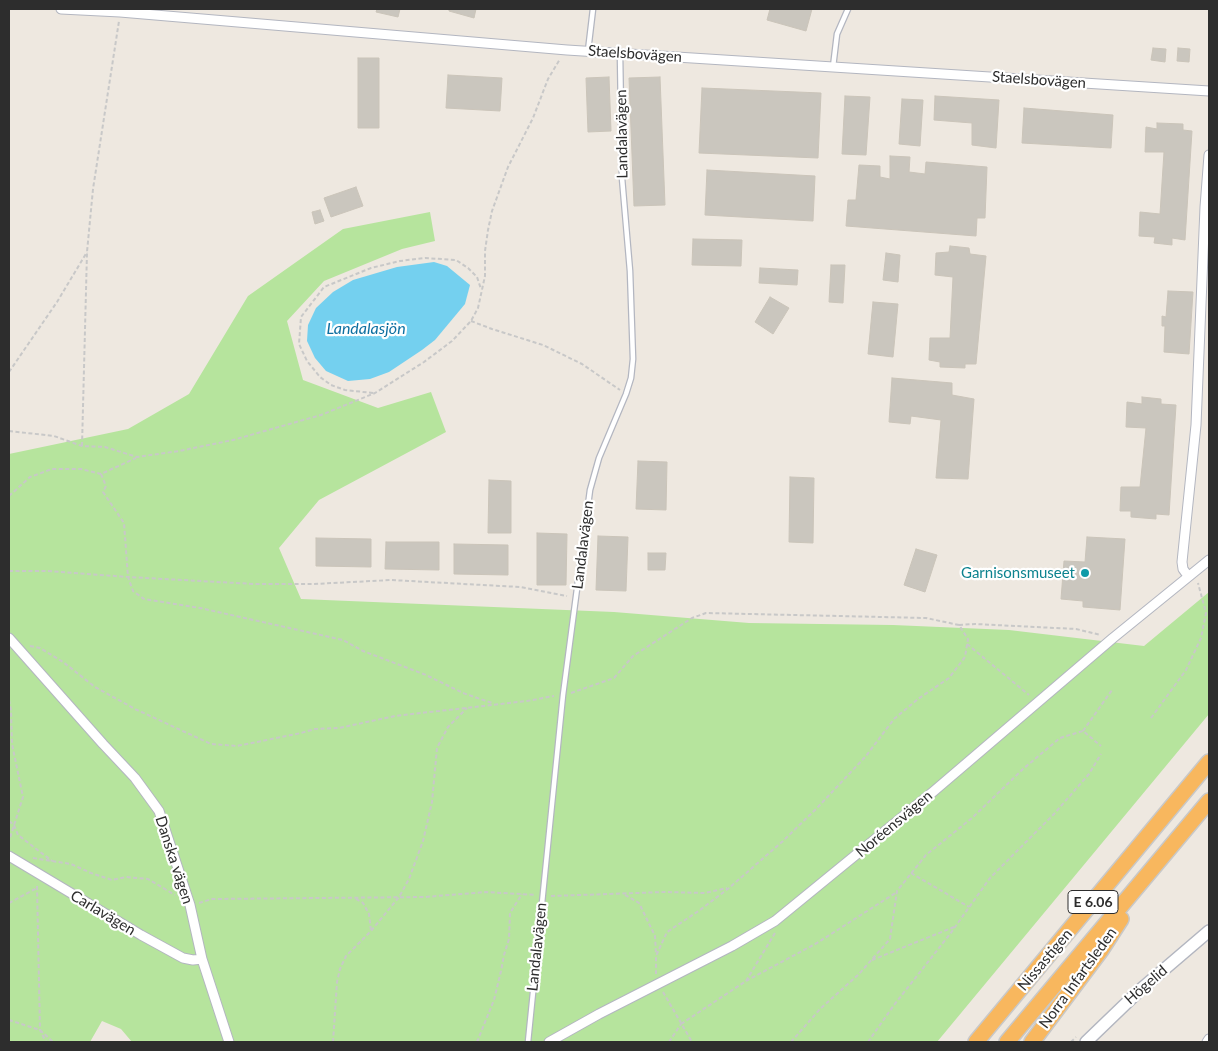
<!DOCTYPE html>
<meta charset="utf-8">
<style>
body{margin:0}
#map{position:relative;width:1218px;height:1051px;overflow:hidden;background:#eee8e0;font-family:Lato,sans-serif}
canvas{display:block}
.frame{position:absolute;inset:0;border:10px solid #2d2d2d;pointer-events:none}
</style>
<div id="map">
<canvas width="1218" height="1051"></canvas>
<div class="frame"></div>
</div>
<script>
const c = document.querySelector('canvas').getContext('2d');
c.lineJoin = 'round';
function fillPath(path, color) { c.fillStyle = color; c.fill(path, 'evenodd'); }
const shape = rows => new Path2D(rows.map(r => 'M' + r).join(''));
function stroke(path, color, width, dash) { c.strokeStyle = color; c.lineWidth = width; c.lineCap = dash ? 'butt' : 'round'; c.setLineDash(dash || []); c.stroke(path); }
function write(font, color, halo, rows, align = 'center') {
  c.font = font + ' Lato,sans-serif'; c.lineWidth = 4.5; c.setLineDash([]); c.textBaseline = 'middle'; c.strokeStyle = halo; c.fillStyle = color; for (const [text, x, y, turn = 0] of rows) {
    c.save(); c.translate(x, y); c.rotate((+turn || 0) * Math.PI / 180); c.textAlign = isNaN(turn) ? turn : align; if (halo) c.strokeText(text, 0, 0); c.fillText(text, 0, 0); c.restore();
  }
}
fillPath(shape([
 [430,212,435,241,402,249,324,281,287,321,303,380,378,408,431,392,446,432,319,500,279,548,301,599,614,612,749,623,893,625,1009,630,1144,646,1209,592,1209,714,937,1042,132,1042,121,1029,102,1021,90,1042,9,1042,9,454,128,429,189,394,248,296,343,229]
]), '#b6e49d');
fillPath(shape([
 [434,262,447,266,470,285,465,304,435,340,422,350,389,372,370,379,348,381,326,371,315,358,307,341,308,325,316,308,333,292,353,280,397,267]
]), '#74d0ef');
const building = shape([
 [377,9,400,9,398,17,376,12,377,9],
 [449,9,476,9,474,18,449,11,449,9],
 [770,9,812,9,806,31,767,20,770,9],
 [1153,48,1166,49,1165,62,1151,60,1153,48],
 [1178,48,1190,49,1189,62,1177,61,1178,48],
 [358,58,379,58,379,128,358,128,358,58],
 [448,75,502,78,500,111,446,108,448,75],
 [609,77,611,131,588,132,586,78,609,77],
 [660,77,665,205,634,206,629,78,660,77],
 [702,88,821,93,818,158,699,153,702,88],
 [845,96,870,97,866,155,842,154,845,96],
 [935,96,999,100,996,148,972,145,972,123,934,120,935,96],
 [902,99,923,100,920,146,899,144,902,99],
 [1024,108,1113,115,1111,148,1022,143,1024,108],
 [1157,123,1183,124,1183,130,1192,131,1185,240,1172,238,1172,245,1154,243,1155,237,1139,236,1140,212,1160,214,1164,152,1145,152,1146,127,1157,129,1157,123],
 [890,156,910,157,909,172,925,174,926,162,987,167,985,218,977,218,976,236,846,226,848,200,856,200,859,165,880,166,880,177,890,179,890,156],
 [707,170,815,176,813,221,705,215,707,170],
 [356,187,363,206,331,217,324,198,356,187],
 [320,210,324,221,315,224,312,212,320,210],
 [693,239,742,240,741,266,692,265,693,239],
 [950,246,969,248,970,254,986,256,976,364,965,364,965,368,940,367,940,362,929,360,930,338,950,338,953,277,935,275,936,253,949,252,950,246],
 [886,253,900,255,898,282,883,280,886,253],
 [831,265,845,265,843,303,829,302,831,265],
 [760,268,798,270,797,285,759,283,760,268],
 [1168,291,1193,292,1189,354,1164,352,1165,326,1162,326,1162,316,1166,317,1168,291],
 [770,297,789,308,773,334,755,322,770,297],
 [873,302,898,304,893,357,868,354,873,302],
 [892,378,952,383,952,395,974,399,968,479,936,478,941,420,911,416,910,424,889,422,892,378],
 [1142,397,1161,399,1161,404,1176,405,1169,515,1156,514,1156,519,1131,517,1131,511,1120,511,1121,487,1140,487,1146,428,1126,427,1127,402,1142,404,1142,397],
 [638,461,667,462,666,510,636,509,638,461],
 [790,477,814,478,813,543,789,542,790,477],
 [489,480,511,481,511,533,488,533,489,480],
 [537,533,567,534,566,585,537,585,537,533],
 [598,536,628,537,626,591,596,590,598,536],
 [1087,537,1125,539,1120,610,1083,607,1083,601,1061,599,1064,561,1085,562,1087,537],
 [316,538,371,539,371,567,316,566,316,538],
 [386,542,439,542,439,570,385,569,386,542],
 [454,544,508,545,508,575,454,574,454,544],
 [916,549,937,555,925,592,904,585,916,549],
 [648,553,666,553,665,570,648,570,648,553]
]);
fillPath(building, '#cac6be');
stroke(building, '#cac4b9', 1);
const service = shape([
 [588,51,593,9],
 [833,67,837,34,848,9],
 [528,1042,563,695,590,490,599,458,626,394,631,378,633,359,630,271,622,178,620,53]
]);
const minor = shape([
 [61,9,120,12,567,50,1209,91],
 [1188,576,1183,569,1182,562,1196,425,1205,207,1209,155],
 [9,638,103,744,135,778,159,811,190,905,202,959,229,1042],
 [9,856,141,935,183,958,193,960,202,959],
 [549,1042,599,1014,732,946,775,921,934,791,1113,638,1209,560],
 [1207,1042,1209,1039]
]);
const tertiary = shape([
 [1086,1042,1140,990,1209,931]
]);
const trunk = shape([
 [976,1042,1209,762],
 [1007,1042,1209,801],
 [1032,1042,1101,950,1121,919]
]);
stroke(service, '#b3b6c0', 7);
stroke(minor, '#b3b6c0', 11);
stroke(tertiary, '#b3b6c0', 14);
stroke(trunk, '#c8c8c8', 18);
stroke(shape([
 [471,321,492,329,543,345,582,364,620,390],
 [9,372,57,302,87,252],
 [373,393,345,390,331,385,320,377,307,361,299,344,301,317,324,287,371,268,400,261,425,258,456,260,468,268,477,277,481,289],
 [9,431,54,436,82,446,105,447,137,457,179,451,233,440,321,415,375,393,424,362,452,341,471,321,478,308,485,276,485,251,488,230,492,211,508,167,533,118,548,79,560,59],
 [82,446,87,252,93,189,119,21],
 [101,474,106,486,103,492,124,523,128,577,133,591,144,599,200,608,343,640,363,651,426,675,463,693,492,703],
 [9,496,30,477,52,469,81,469,101,474,136,458],
 [9,571,48,571,128,577,254,584,314,584,391,580,520,587,567,596],
 [959,625,975,624,1076,629,1101,635],
 [967,644,1029,695],
 [30,646,40,648,63,662,95,687,135,709,211,744,237,746,301,733,315,729,339,728,395,716,527,701,554,696],
 [571,693,614,678,633,656,692,618,706,613,926,618,959,625,968,639,965,657,949,678,918,699,894,719,866,756,817,808,783,841,729,888,700,910,667,932,656,956,656,974],
 [9,700,11,710,12,744,23,797,9,841],
 [1151,718,1186,670,1201,638,1206,613,1198,583],
 [1083,731,1112,690],
 [9,821,14,825,18,835,52,861],
 [33,858,71,864,91,873,112,880,126,877,148,879,175,895],
 [911,873,969,907],
 [37,886,40,1030,46,1042],
 [625,895,639,903,655,936,656,954],
 [551,896,665,892,705,893,727,888],
 [356,899,363,903,369,914,371,931],
 [9,903,37,888],
 [199,903,212,899,425,897,486,892,536,895],
 [872,960,954,927],
 [746,981,817,943,897,892],
 [663,992,692,1042],
 [9,1020,40,1030,53,1042],
 [681,1024,746,981,775,933],
 [333,1042,337,982,340,969,346,956,371,931,399,897,409,879,423,841,432,802,437,748,448,727,467,708],
 [477,1042,494,1000,501,971,504,955,509,939,510,913,522,894],
 [669,1042,681,1024],
 [791,1042,820,1009,859,974,890,939,897,891,926,855,972,818,1023,769,1060,738,1083,731,1101,746],
 [868,1042,894,1005,950,934,990,878,1054,814,1089,774,1101,754],
 [1071,1042,1076,1037]
]), '#c8c8c8', 2, [4, 2.5]);
stroke(service, '#fff', 4.5);
stroke(minor, '#fff', 9);
stroke(tertiary, '#fff', 11);
stroke(trunk, '#f8b75e', 15);
for (const [x, y, r, color] of [
 [1085,573,5,"#0f9aa8"]
]) { const dot = new Path2D(); dot.arc(x, y, r, 0, 2 * Math.PI); c.fillStyle = color; c.fill(dot); stroke(dot, '#fff', 2); }
for (const [x, y, w] of [
 [1093,902,50]
]) { const box = new Path2D(); box.roundRect(x - w / 2, y - 11.5, w, 23, 4); c.fillStyle = '#fff'; c.fill(box); stroke(box, '#2d2d2d', 1); }
write('bold 14px', '#2d2d2d', null, [
 ["E 6.06",1093,902]
]);
write('15px', '#2d2d2d', '#fff', [
 ["Staelsbovägen",635,54,4],
 ["Staelsbovägen",1039,80,4],
 ["Landalavägen",622,134,-91],
 ["Landalavägen",583,545,-83],
 ["Noréensvägen",894,824,-40],
 ["Danska vägen",174,860,72],
 ["Carlavägen",103,913,31],
 ["Landalavägen",537,947,-84],
 ["Nissastigen",1045,960,-50],
 ["Norra Infartsleden",1078,978,-54],
 ["Högelid",1146,985,-41]
]);
write('15px', '#0d838f', '#fff', [
 ["Garnisonsmuseet",1075,573]
], 'right');
write('italic 16px', '#0e6fa0', '#fff', [
 ["Landalasjön",366,329]
]);
</script>
